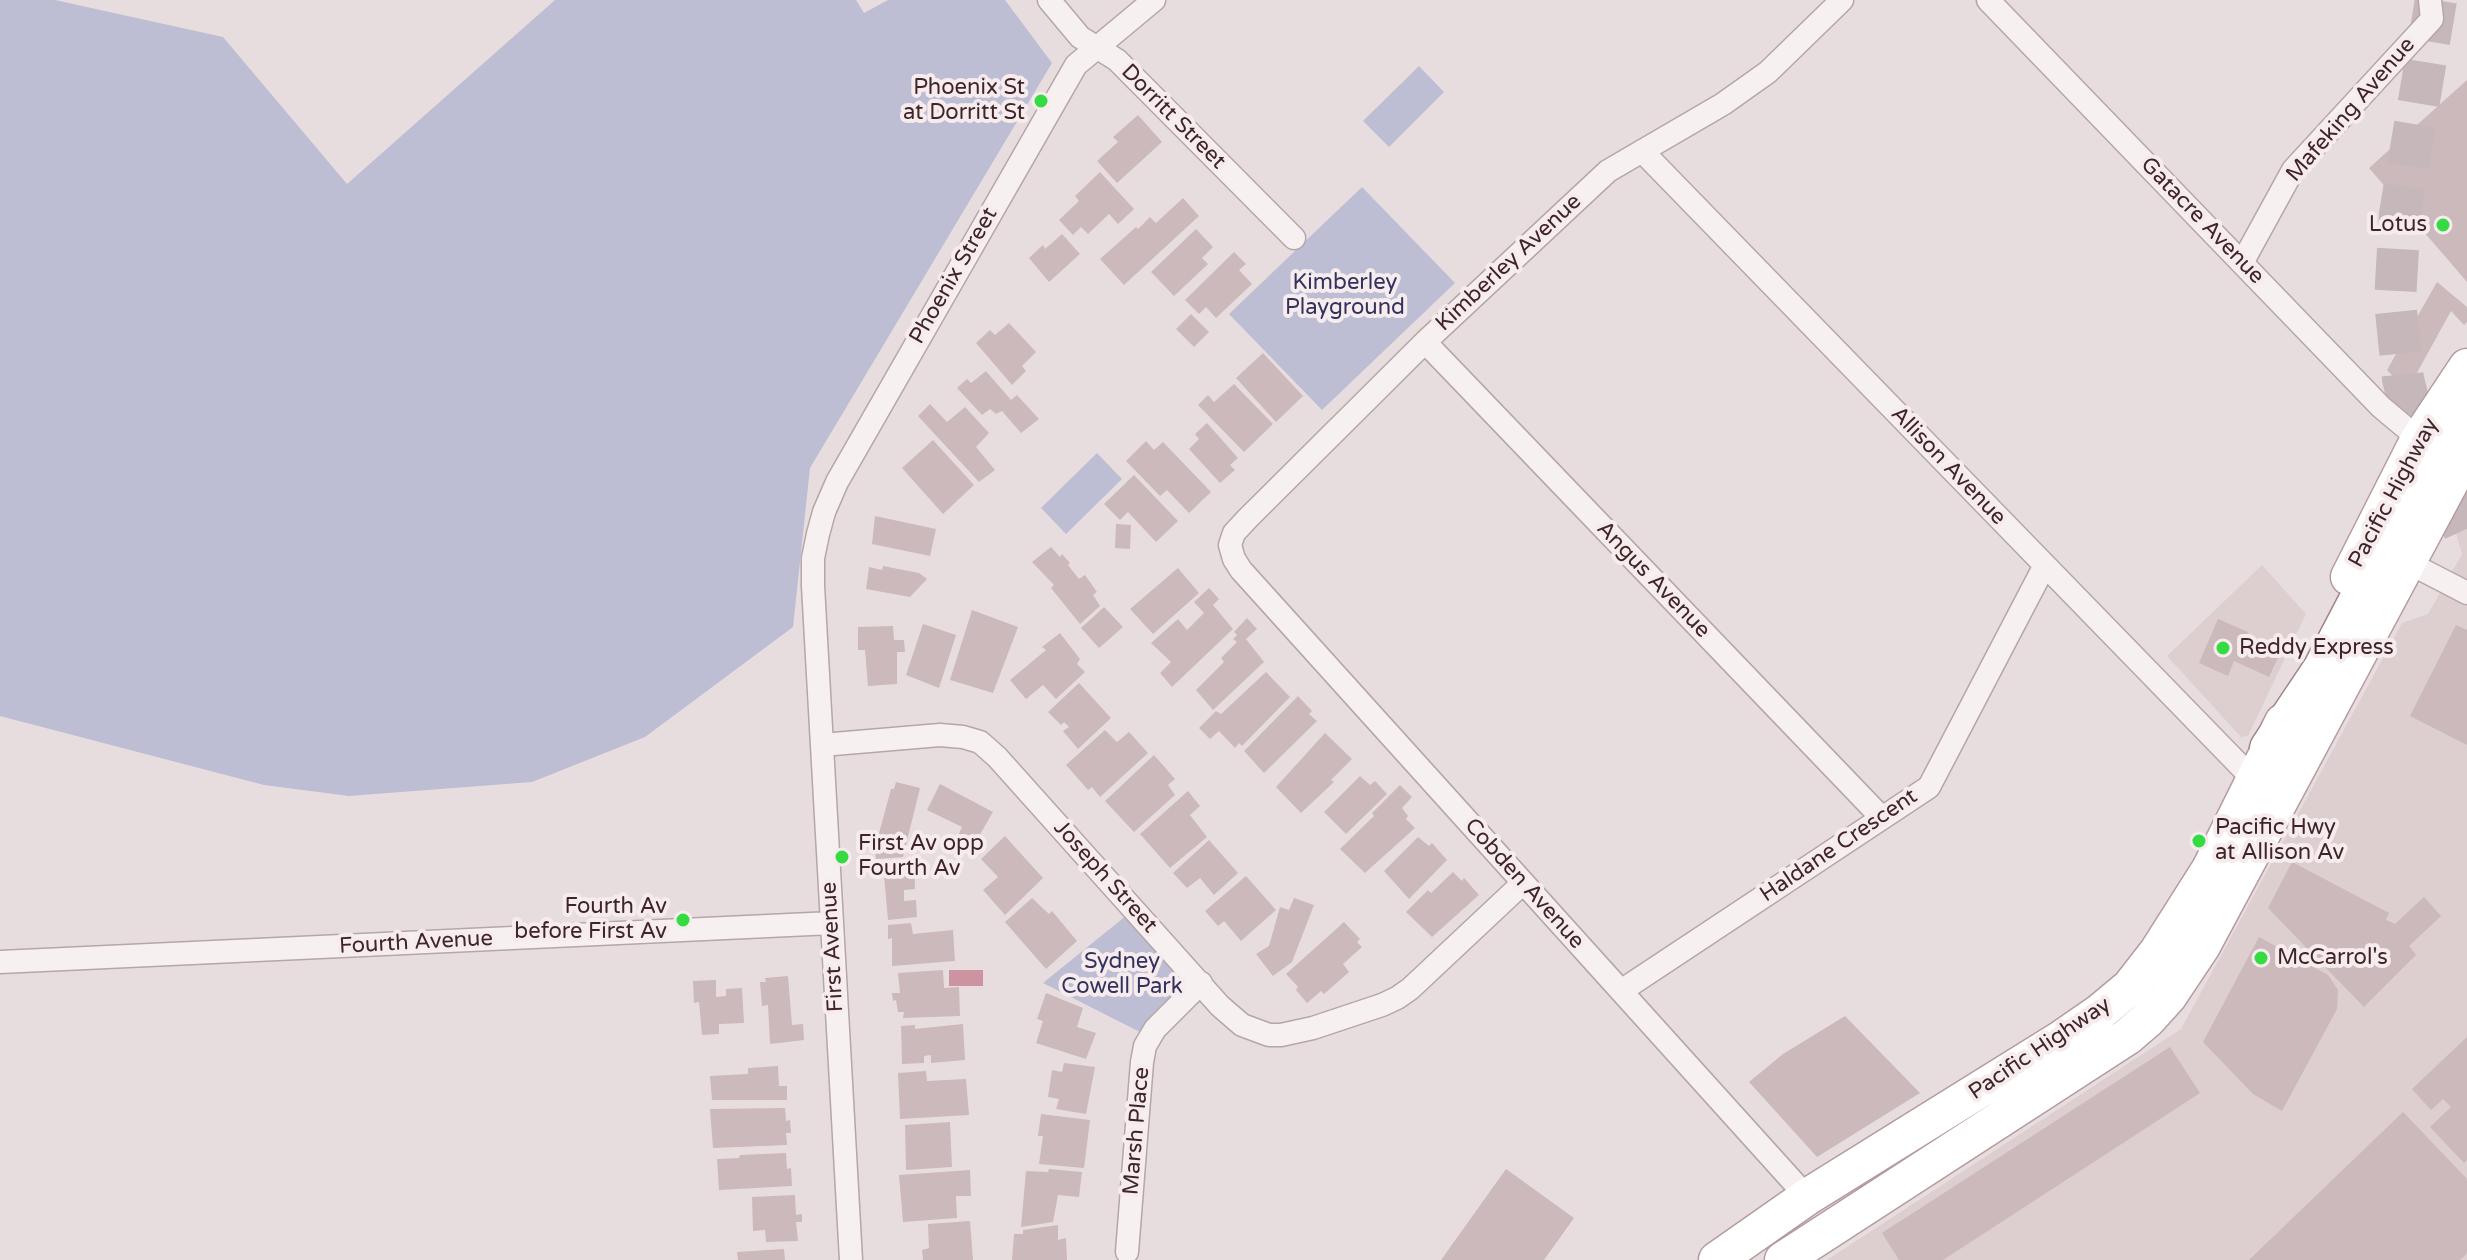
<!DOCTYPE html>
<style>
body{margin:0}
canvas{display:block;background:#e8ddde}
</style>
<canvas width="2467" height="1260"></canvas>
<script>
const c = document.querySelector('canvas').getContext('2d');
c.lineJoin = 'round';
function fillPath(path, color) { c.fillStyle = color; c.fill(path, 'evenodd'); }
const shape = rows => new Path2D(rows.map(r => 'M' + r).join(''));
function stroke(path, color, width, dash) { c.strokeStyle = color; c.lineWidth = width; c.lineCap = dash ? 'butt' : 'round'; c.setLineDash(dash || []); c.stroke(path); }
function write(font, color, halo, rows, align = 'center') {
  c.font = font + ' "Varela Round",sans-serif'; c.lineWidth = 8; c.setLineDash([]); c.textBaseline = 'middle'; c.strokeStyle = halo; c.fillStyle = color; for (const [text, x, y, turn = 0] of rows) {
    c.save(); c.translate(x, y); c.rotate((+turn || 0) * Math.PI / 180); c.textAlign = isNaN(turn) ? turn : align; if (halo) c.strokeText(text, 0, 0); c.fillText(text, 0, 0); c.restore();
  }
}
fillPath(shape([
 [2467,502,2467,1260,1827,1260,2181,1029,2402,623,2428,614,2462,554,2454,526],
 [2262,565,2306,614,2248,736,2241,737,2167,656]
]), '#ddced0');
fillPath(shape([
 [0,0,55,0,223,37,347,184,555,0,856,0,864,13,888,0,1005,0,1052,63,810,468,793,627,645,737,532,782,349,796,264,785,0,716],
 [1419,66,1444,92,1389,147,1363,121],
 [1362,187,1455,283,1322,410,1229,314],
 [1097,453,1122,479,1066,534,1041,508],
 [1127,915,1174,966,1178,976,1178,984,1175,993,1140,1032,1043,983]
]), '#bdbdd3');
fillPath(shape([
 [949,970,983,970,983,986,949,986]
]), '#cc94a1');
fillPath(shape([
 [2467,80,2467,282,2369,168],
 [1138,115,1162,142,1117,183,1097,161,1118,142,1113,137],
 [1100,172,1134,209,1118,224,1109,214,1088,234,1081,227,1073,235,1059,220,1079,201,1075,196],
 [1183,198,1199,216,1124,285,1100,259,1136,227,1138,229,1150,217,1156,223],
 [1196,229,1213,247,1202,258,1208,264,1174,296,1151,272],
 [1062,234,1080,254,1049,282,1029,258,1043,245,1045,249],
 [1234,252,1246,264,1239,270,1252,284,1216,318,1206,307,1199,314,1185,300],
 [2437,282,2467,307,2467,322,2464,325,2451,311,2407,391,2387,370],
 [1191,314,1209,332,1194,347,1176,329],
 [1009,323,1036,352,1022,366,1026,371,1012,385,976,343,990,330,995,335],
 [1263,353,1303,396,1276,422,1236,378],
 [986,371,1011,400,1017,395,1039,419,1021,433,1002,411,996,414,990,409,982,415,957,388,967,379,971,383],
 [1234,384,1273,424,1244,452,1198,405,1208,395,1214,402],
 [930,404,947,422,965,407,989,433,976,447,995,470,979,482,918,416],
 [1207,423,1238,458,1230,465,1235,470,1220,483,1189,449,1199,439,1195,434],
 [933,440,974,485,943,514,902,468],
 [1146,441,1154,450,1163,442,1211,492,1189,513,1167,490,1160,496,1126,461],
 [1134,475,1178,521,1156,542,1128,512,1120,520,1104,504],
 [875,516,936,529,930,556,872,544],
 [1116,524,1131,525,1130,549,1115,548],
 [1051,547,1060,557,1062,554,1070,563,1068,565,1079,579,1085,575,1097,592,1093,595,1100,606,1080,624,1051,588,1054,585,1032,562],
 [883,566,919,573,927,579,910,597,866,589,869,567,882,570],
 [1178,568,1199,593,1153,634,1130,609],
 [1209,588,1219,599,1213,605,1233,629,1172,687,1160,673,1171,662,1151,643,1178,619,1187,630,1204,613,1194,602],
 [1104,607,1123,627,1099,648,1081,628],
 [972,610,1018,627,993,693,950,680],
 [1247,618,1257,629,1246,639,1264,662,1213,710,1196,690,1224,662,1221,658,1237,642,1233,639,1237,635,1234,632],
 [2218,619,2248,632,2246,636,2281,651,2269,677,2234,661,2228,676,2199,663],
 [923,624,956,635,939,688,906,675],
 [2456,625,2467,630,2467,745,2410,716],
 [893,626,894,640,904,640,905,652,897,652,897,684,868,686,865,650,858,650,858,627],
 [1060,633,1080,659,1077,664,1085,672,1056,699,1043,685,1026,699,1010,680,1046,650,1042,647],
 [1266,672,1290,697,1242,746,1239,743,1235,748,1219,731,1210,739,1199,728,1216,711,1221,714],
 [1079,683,1111,718,1078,749,1063,731,1069,727,1064,722,1061,725,1048,712],
 [1298,696,1312,711,1309,714,1317,721,1264,773,1244,751],
 [1105,730,1117,742,1129,732,1148,753,1100,797,1092,787,1088,790,1066,765],
 [1325,733,1352,759,1331,780,1334,782,1301,813,1276,787],
 [1154,755,1175,779,1168,785,1175,795,1134,832,1105,801],
 [1360,776,1370,785,1375,781,1387,794,1346,834,1324,812],
 [896,782,920,788,903,857,876,859,874,838,878,837,891,789,894,789],
 [940,784,993,812,975,843,958,836,962,827,927,810],
 [1400,785,1412,797,1402,808,1408,816,1406,819,1415,828,1365,873,1340,849,1374,816,1372,813],
 [1188,791,1200,806,1190,815,1207,837,1170,868,1140,834],
 [1005,836,1043,878,1005,915,983,890,998,877,981,859],
 [1418,837,1429,846,1432,843,1447,860,1409,899,1384,871],
 [1209,840,1238,873,1214,895,1200,878,1187,888,1173,873],
 [914,861,915,889,904,890,904,901,916,900,917,917,888,920,883,864],
 [2292,862,2389,913,2386,920,2395,924,2424,897,2441,916,2409,946,2416,955,2364,1007,2268,908],
 [1453,872,1462,881,1464,878,1479,895,1432,937,1406,912,1428,890,1431,893],
 [1246,876,1276,910,1241,941,1224,921,1218,926,1205,911],
 [1032,898,1049,914,1052,911,1077,941,1046,969,1005,922],
 [1294,898,1314,905,1292,962,1273,976,1256,954,1269,946,1280,907,1289,910],
 [1344,922,1360,939,1357,942,1362,947,1343,964,1349,972,1324,994,1321,991,1307,1003,1296,990,1298,987,1286,974],
 [911,923,913,934,953,930,955,961,892,966,892,938,888,939,888,925],
 [2259,937,2328,975,2338,990,2337,1009,2282,1111,2253,1094,2203,1042],
 [943,970,944,988,959,987,960,1016,903,1018,904,1012,898,1012,896,1000,893,1001,892,993,900,993,898,973],
 [788,976,792,1025,803,1024,804,1040,770,1044,768,1005,762,1006,760,982,766,982,765,978],
 [716,980,716,997,726,996,726,989,742,988,744,1023,719,1024,719,1034,702,1035,699,1002,694,1003,693,981],
 [1046,993,1083,1008,1077,1027,1096,1033,1086,1059,1036,1043,1043,1021,1037,1019],
 [1845,1016,1920,1093,1817,1157,1749,1082,1783,1054],
 [963,1024,965,1060,931,1063,931,1055,924,1056,924,1063,902,1064,901,1026,915,1025,915,1029],
 [2467,1037,2467,1160,2464,1163,2430,1127,2451,1107,2443,1099,2431,1110,2412,1089],
 [2170,1047,2200,1093,1943,1260,1899,1260,1882,1233],
 [1064,1063,1095,1067,1086,1114,1056,1109,1059,1099,1048,1097,1052,1070,1062,1072],
 [778,1066,779,1086,787,1086,787,1100,712,1100,710,1076,748,1074,748,1068],
 [926,1071,927,1081,966,1079,969,1115,900,1119,898,1073],
 [785,1108,786,1121,790,1120,791,1133,786,1133,787,1145,713,1148,710,1109],
 [2403,1112,2467,1179,2467,1253,2460,1260,2249,1260],
 [1041,1114,1090,1120,1084,1168,1039,1164,1043,1136,1038,1136],
 [950,1122,952,1167,906,1170,905,1125],
 [786,1153,787,1169,791,1168,792,1186,719,1190,717,1159,739,1158,740,1155],
 [1049,1169,1082,1172,1079,1197,1058,1195,1053,1222,1021,1227,1026,1171,1048,1172],
 [1506,1169,1574,1218,1544,1260,1441,1260],
 [970,1170,971,1196,956,1196,957,1218,903,1222,899,1175],
 [795,1195,796,1215,802,1214,802,1222,796,1222,798,1241,766,1242,765,1230,753,1231,752,1197],
 [970,1221,973,1260,923,1260,922,1250,929,1248,928,1224],
 [1058,1225,1058,1240,1066,1238,1067,1260,1012,1260,1014,1234,1023,1234,1023,1230],
 [784,1249,785,1260,738,1260,737,1252]
]), '#cbb9bc');
stroke(shape([
 [2436,0,2400,214,2395,301,2403,379,2412,415,2467,536]
]), '#c6b8ba', 42, [42, 21]);
const minor = shape([
 [1049,0,1080,37,1117,60,1294,238],
 [1988,0,2381,407,2419,439],
 [1642,151,2255,781],
 [2242,263,2293,170,2432,19,2430,0],
 [1425,342,1882,818],
 [2409,563,2467,593],
 [822,745,940,735,963,737,980,742,997,757,1220,1006,1242,1025,1269,1035,1281,1035,1313,1028,1382,1005,1397,998,1410,989,1523,883],
 [0,962,832,923],
 [1621,991,1929,787,2045,565],
 [1807,1197,1241,570,1234,559,1230,545,1234,533,1248,518,1425,342,1608,171,1723,104,1768,72,1842,0],
 [1127,1252,1142,1062,1145,1046,1155,1029,1201,983],
 [851,1260,813,586,813,558,818,534,824,512,837,482,1076,65,1154,0]
]);
const primary = shape([
 [2349,577,2419,439,2467,367],
 [1717,1260,1807,1197,2061,1039,2100,1012,2130,987,2158,951,2210,869,2283,722],
 [1783,1260,2127,1037,2148,1019,2168,997,2202,946,2467,451]
]);
const motorway = shape([
 [2271,749,2324,670,2457,416]
]);
stroke(minor, '#b6a6a7', 25);
stroke(primary, '#b59b9f', 39);
stroke(motorway, '#a08387', 45);
stroke(minor, '#f6f0f0', 22);
stroke(primary, '#fff', 36);
stroke(motorway, '#fff', 42);
for (const [x, y, r, color] of [
 [1041,101,8,"#34db43"],
 [2443,225,8,"#34db43"],
 [2223,648,8,"#34db43"],
 [2199,841,8,"#34db43"],
 [842,857,8,"#34db43"],
 [683,920,8,"#34db43"],
 [2261,958,8,"#34db43"]
]) { const dot = new Path2D(); dot.arc(x, y, r, 0, 2 * Math.PI); c.fillStyle = color; c.fill(dot); stroke(dot, '#f6ecee', 3); }
write('22px', '#402528', '#f6ecee', [
 ["Phoenix St",1025,88,"right"],
 ["at Dorritt St",1025,113,"right"],
 ["Lotus",2427,225,"right"],
 ["Reddy Express",2239,648],
 ["Pacific Hwy",2215,828],
 ["at Allison Av",2215,853],
 ["First Av opp",858,844],
 ["Fourth Av",858,869],
 ["Fourth Av",667,907,"right"],
 ["before First Av",667,932,"right"],
 ["McCarrol's",2277,958]
], 'left');
write('22px', '#402528', '#f6ecee', [
 ["Mafeking Avenue",2351,110,-49],
 ["Dorritt Street",1173,117,45],
 ["Gatacre Avenue",2202,221,46],
 ["Kimberley Avenue",1509,263,-43],
 ["Phoenix Street",954,276,-60],
 ["Allison Avenue",1948,466,46],
 ["Pacific Highway",2394,493,-62],
 ["Angus Avenue",1653,580,46],
 ["Haldane Crescent",1839,846,-34],
 ["Joseph Street",1105,877,48],
 ["Cobden Avenue",1524,884,48],
 ["Fourth Avenue",416,943,-3],
 ["First Avenue",833,947,-93],
 ["Pacific Highway",2040,1049,-34],
 ["Marsh Place",1137,1131,-85]
]);
write('22px', '#33315d', '#f6ecee', [
 ["Kimberley",1345,283],
 ["Playground",1345,308],
 ["Sydney",1122,962],
 ["Cowell Park",1122,987]
]);
</script>
